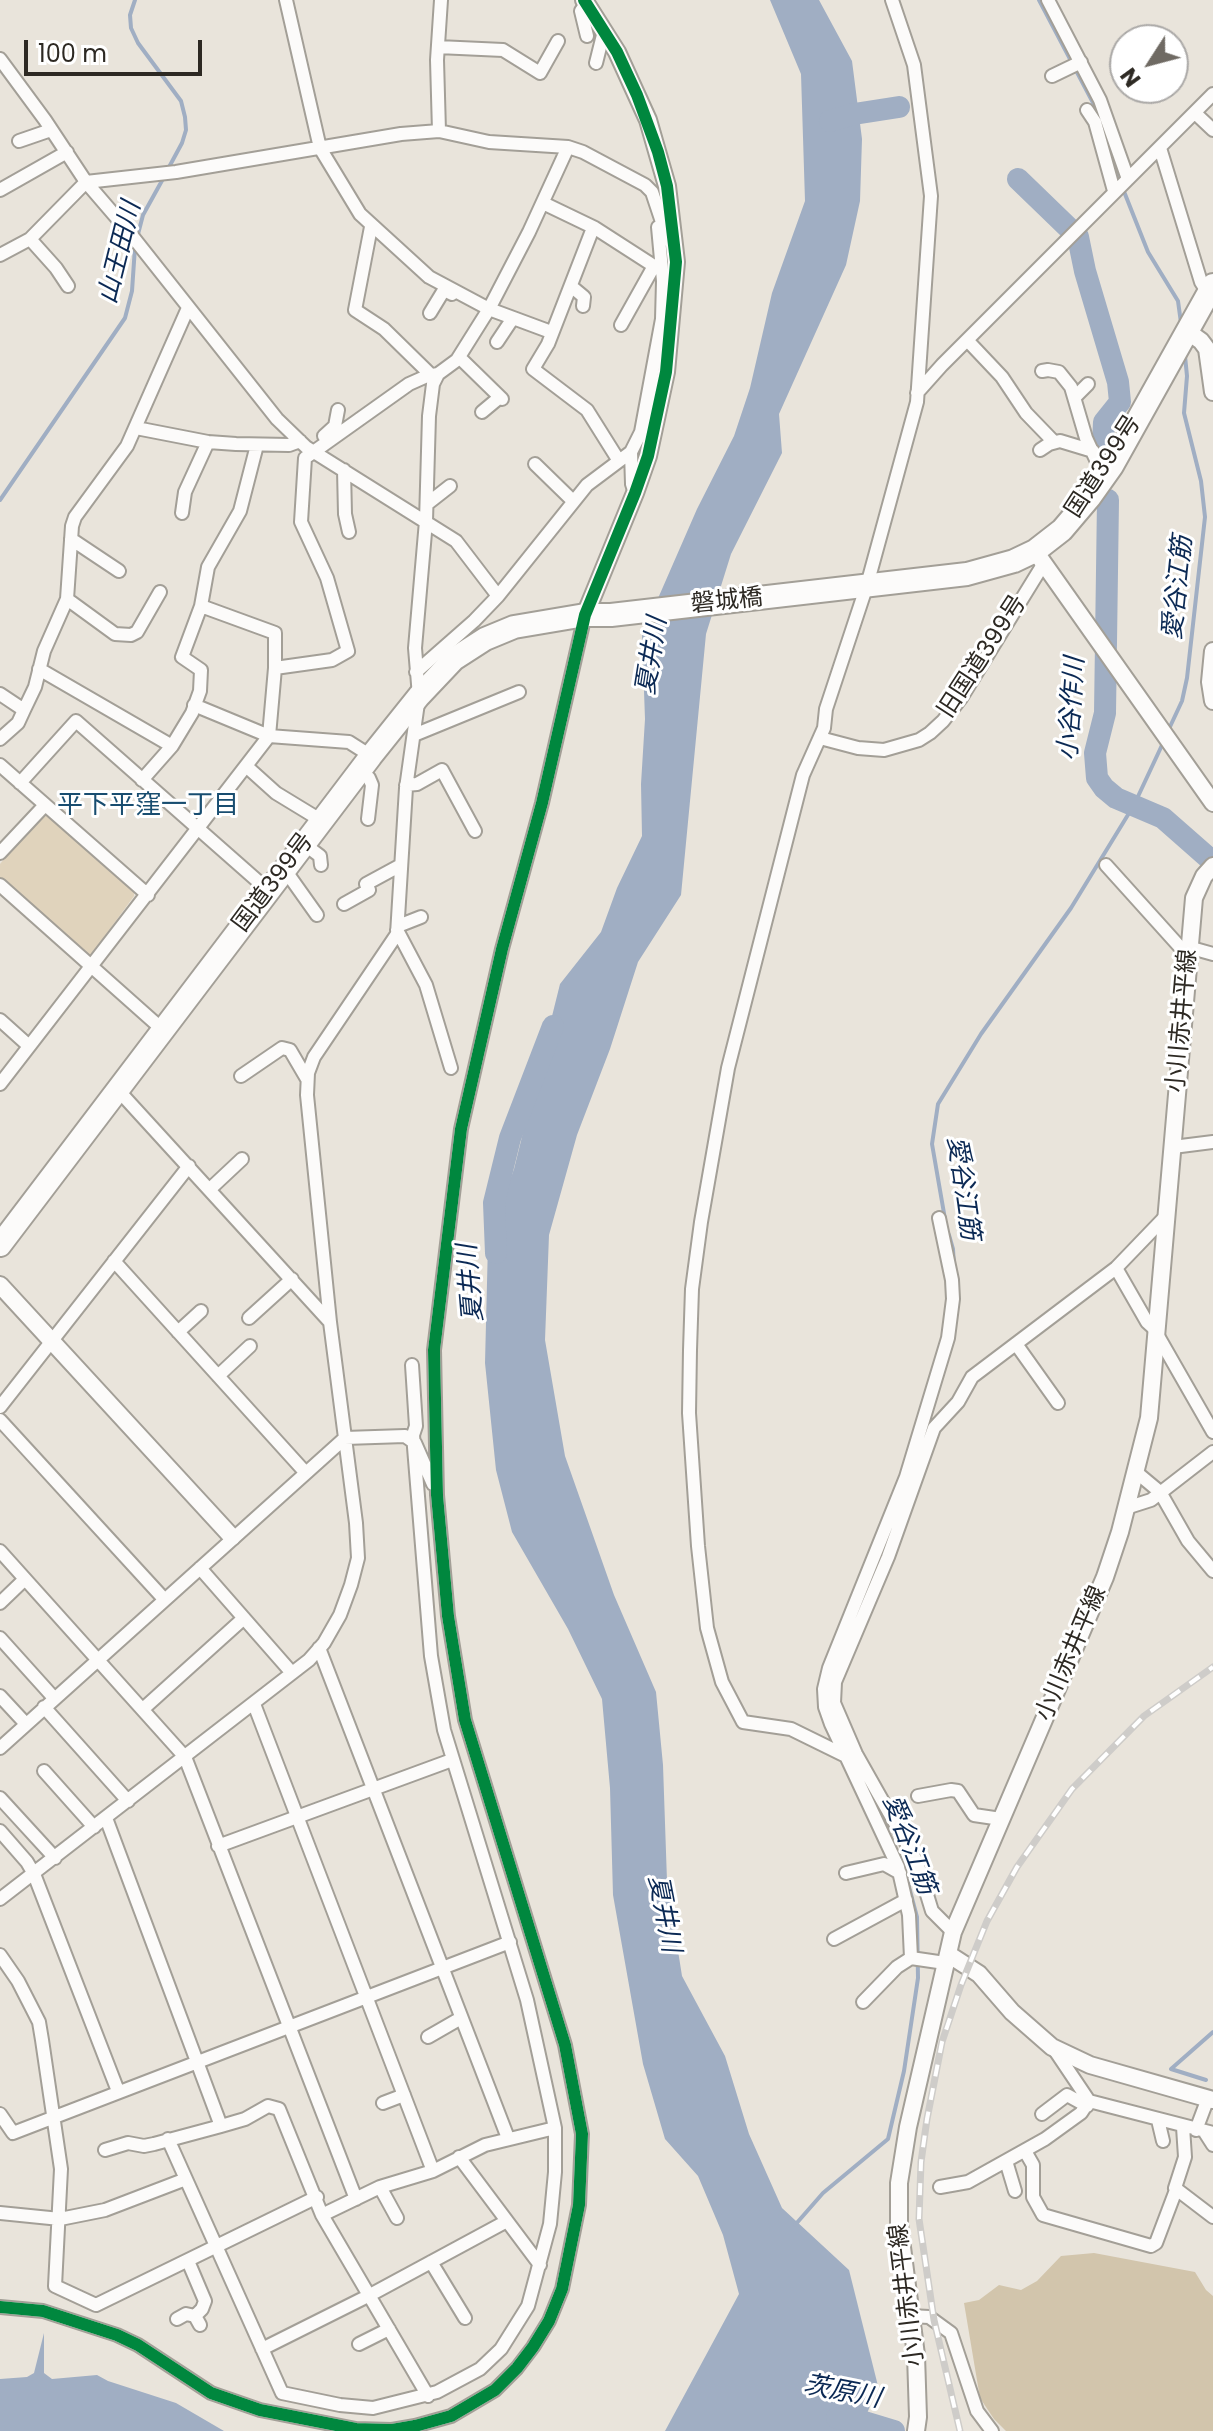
<!DOCTYPE html>
<meta charset="utf-8">
<style>
body{margin:0}
#map{position:relative;width:1213px;height:2431px;overflow:hidden;background:#e9e4db;font-family:Poppins,sans-serif}
canvas{display:block}
.north{position:absolute;left:1109px;top:24px;width:80px;height:80px;box-sizing:border-box;background:#fff;border:2px solid #aba9a7;border-radius:50%;rotate:234deg;font-size:22px;font-weight:700;line-height:32px;text-align:center;color:#2d2923}
.north::after{content:'';display:block;margin:auto;width:28px;height:36px;background:#6f6a63;clip-path:polygon(50% 0,100% 100%,50% 72%,0 100%)}
.scale{position:absolute;left:24px;top:40px;width:178px;height:36px;box-sizing:border-box;border:4px solid #2d2923;border-top:0;padding-left:10px;font-size:24px;line-height:28px;white-space:nowrap;color:#2d2923;-webkit-text-stroke:6px #fff;paint-order:stroke}
</style>
<div id="map">
<canvas width="1213" height="2431"></canvas>
<div class="north">N</div>
<div class="scale">100 m</div>
</div>
<script>
const c = document.querySelector('canvas').getContext('2d');
c.lineJoin = 'round';
function fillPath(path, color) { c.fillStyle = color; c.fill(path, 'evenodd'); }
const shape = rows => new Path2D(rows.map(r => 'M' + r).join(''));
function stroke(path, color, width, dash) { c.strokeStyle = color; c.lineWidth = width; c.lineCap = dash ? 'butt' : 'round'; c.setLineDash(dash || []); c.stroke(path); }
function write(font, color, halo, rows, align = 'center') {
  c.font = font + ' Poppins,"Noto Sans JP",sans-serif'; c.lineWidth = 6; c.setLineDash([]); c.textBaseline = 'middle'; c.strokeStyle = halo; c.fillStyle = color; for (const [text, x, y, turn = 0] of rows) {
    c.save(); c.translate(x, y); c.rotate((+turn || 0) * Math.PI / 180); c.textAlign = isNaN(turn) ? turn : align; if (halo) c.strokeText(text, 0, 0); c.fillText(text, 0, 0); c.restore();
  }
}
fillPath(shape([
 [43,813,134,892,134,896,91,955,86,956,0,879,0,864]
]), '#e0d3bc');
fillPath(shape([
 [1094,2253,1195,2272,1206,2290,1213,2296,1213,2431,1006,2431,994,2419,980,2398,964,2303,979,2300,999,2285,1021,2290,1037,2281,1061,2256]
]), '#d2c5ac');
fillPath(shape([
 [770,0,819,0,852,61,862,139,860,201,846,265,779,414,782,453,731,554,706,634,681,895,638,962,610,1049,577,1135,549,1235,545,1340,565,1456,614,1595,656,1692,663,1765,667,1881,682,1976,725,2056,749,2134,782,2208,849,2270,878,2386,860,2431,665,2431,739,2294,723,2235,698,2176,665,2139,643,2064,613,1895,610,1788,602,1699,568,1629,512,1532,496,1470,485,1363,488,1243,514,1169,560,984,601,932,617,888,642,836,641,784,645,719,642,635,697,509,734,436,750,388,772,293,805,201,801,74],
 [44,2333,44,2373,52,2379,97,2375,108,2381,176,2403,224,2431,0,2431,0,2379,27,2377,34,2373]
]), '#a0aec3');
stroke(shape([
 [135,0,130,15,131,28,138,43,181,101,185,117,186,130,182,143,168,169],
 [1039,0,1100,116],
 [1113,155,1120,181],
 [1123,189,1148,252,1178,301,1181,323],
 [137,238,143,215,164,177],
 [0,500,125,318,132,291,135,247],
 [1168,731,1182,701,1187,678,1205,517,1201,481,1184,413,1187,376,1185,356],
 [945,1219,932,1144,938,1104,981,1034,1071,908,1134,805,1163,743],
 [949,1235,953,1249,954,1266],
 [875,1573,891,1528],
 [1206,2080,1171,2069,1213,2032],
 [795,2225,823,2193,888,2139,904,2071,918,1978,917,1917,905,1872]
]), '#a0aec3', 4);
stroke(shape([
 [830,121,854,114,899,107],
 [1018,179,1078,237,1085,271,1118,382,1120,402,1104,422,1103,443],
 [1108,500,1105,713,1095,753,1097,778,1104,788,1116,798,1163,818,1213,862],
 [496,1253,494,1203,510,1138,553,1026],
 [837,2418,861,2421,894,2431]
]), '#a0aec3', 22);
const street = shape([
 [286,0,320,148,360,214,429,277,489,309,551,332],
 [1048,0,1100,100,1128,179],
 [586,4,581,11,587,36],
 [438,47,503,50,540,73,558,41],
 [0,59,45,120,86,182,129,232,277,419,306,447,456,541,498,596],
 [596,63,604,31],
 [1052,76,1081,62],
 [1087,110,1095,122,1114,191],
 [1195,113,1213,130],
 [439,131,437,60,441,0],
 [19,141,51,130],
 [1160,148,1201,282,1208,293],
 [0,190,67,152],
 [543,203,595,228,654,266,621,325],
 [371,227,355,310,384,329,431,375],
 [593,228,548,344,533,369,587,410,619,461],
 [30,239,56,268,68,286],
 [0,255,30,239,86,182,176,172,401,134,439,131,489,142,568,147,583,152,645,185,652,192,668,240],
 [572,287,584,297,583,306],
 [430,313,444,290,452,294],
 [967,340,1002,377,1026,413,1054,442],
 [497,342,513,318],
 [459,357,502,399],
 [1042,371,1048,370,1059,372,1071,387,1086,438,1104,477],
 [917,393,942,365,1213,94],
 [1075,397,1088,384],
 [482,412,500,397],
 [136,428,208,442,236,444,289,445,300,441],
 [324,436,335,426,338,410],
 [1040,450,1049,444,1060,441,1093,451],
 [631,452,641,432,662,319,663,281,658,227],
 [535,464,573,501],
 [344,470,345,514,349,532],
 [427,504,450,486],
 [182,513,185,492,208,442],
 [71,539,119,571],
 [67,599,115,634,131,635,137,632,160,592],
 [275,668,332,660,348,651,327,578,301,522,305,458,409,384,427,376,438,374],
 [39,669,172,746],
 [416,672,474,621,498,596,587,485,631,452,632,484,635,493],
 [0,694,24,710],
 [194,705,269,736,349,742,371,756],
 [414,735,519,692],
 [820,738,858,748,884,750,919,740,930,733,943,721,961,698,1044,563],
 [0,739,18,723,24,710,35,687,44,651,67,599,72,526,75,517,127,446,188,308],
 [0,765,148,895],
 [246,766,276,793,322,821],
 [360,770,369,778,372,785,368,819],
 [142,780,172,746,192,713,200,691,201,670,182,657,201,606,208,567,240,511,257,445],
 [20,783,76,721,269,891],
 [406,785,417,784,442,770,475,831],
 [304,844,320,856,321,865],
 [0,853,45,805],
 [1106,865,1188,956],
 [285,870,317,915],
 [0,885,163,1030],
 [344,904,369,890,366,884,401,865],
 [398,926,421,917],
 [397,930,426,985,451,1068],
 [1188,947,1213,954],
 [0,1020,29,1046],
 [241,1076,282,1048,290,1050,307,1079],
 [0,1084,269,736,275,668,275,633,201,606],
 [118,1090,329,1321],
 [1173,1147,1213,1142],
 [210,1189,242,1159],
 [114,1261,305,1472],
 [1116,1268,1147,1322,1158,1332],
 [249,1318,292,1279],
 [178,1332,201,1311],
 [1158,1336,1213,1432],
 [1016,1344,1058,1403],
 [218,1376,250,1346],
 [0,1407,189,1166],
 [0,1420,164,1599],
 [1136,1472,1160,1492,1188,1541,1213,1571],
 [1126,1508,1151,1500,1213,1452],
 [0,1551,185,1757,356,2199],
 [200,1568,292,1673],
 [0,1603,25,1579],
 [0,1638,54,1698],
 [319,1648,508,2138],
 [0,1696,26,1724],
 [254,1704,433,2171],
 [44,1707,128,1801],
 [143,1709,244,1618],
 [0,1748,345,1438,405,1436,415,1443,433,1484],
 [848,1757,791,1729,743,1722,722,1682,707,1628,698,1546,689,1413,690,1350,692,1289,701,1222,728,1068,803,775,824,728,826,709,867,585,917,402,931,196,914,65,892,0],
 [44,1771,94,1827],
 [918,1796,951,1790,958,1791,974,1815,1001,1819],
 [0,1798,55,1858],
 [106,1818,221,2126],
 [0,1831,27,1862,34,1874,118,2091],
 [218,1846,452,1760],
 [846,1873,884,1864,900,1873],
 [0,1899,309,1660,324,1643,340,1615,351,1585,358,1558,356,1523,330,1322,307,1095,308,1073,314,1057,397,934,406,788,419,696,415,648,426,521,429,416,433,384,438,374,457,360,489,309,529,232,568,147],
 [953,1932,932,1911,917,1862,856,1754,834,1703,835,1682,888,1557,934,1428,958,1402,972,1377,1116,1268,1167,1215],
 [834,1939,906,1900],
 [0,1955,18,1981,39,2022,42,2040,61,2169,55,2286,96,2305,317,2197],
 [911,1958,909,1915,898,1867,831,1724,825,1707,824,1689,829,1668,906,1477,948,1338,953,1299,952,1280,939,1218],
 [863,2002,897,1967,911,1958,945,1963],
 [428,2037,461,2018],
 [1054,2049,1089,2101,1213,2133],
 [383,2103,404,2095],
 [0,2114,13,2133,510,1942],
 [1042,2114,1067,2095,1087,2106],
 [1158,2120,1163,2141],
 [1183,2127,1185,2157,1175,2188,1213,2217],
 [1196,2130,1208,2098],
 [1204,2131,1213,2145],
 [168,2139,282,2393,340,2405,373,2408,437,2392,480,2369,501,2349,528,2306,550,2224,555,2172,555,2128,527,2000,444,1730,431,1656,413,1435,416,1426,412,1365],
 [105,2150,128,2143,144,2146,154,2144,221,2126,245,2119,268,2106,279,2109,322,2215,428,2396],
 [1025,2151,1033,2165,1033,2197,1043,2215,1151,2246,1156,2243,1176,2190],
 [459,2157,540,2265],
 [1006,2161,1015,2191],
 [380,2187,397,2218],
 [940,2187,968,2182,1045,2139,1081,2113,1089,2101],
 [0,2213,60,2219,105,2210,186,2179],
 [322,2215,380,2187,433,2171,485,2145,555,2128],
 [188,2261,205,2301,202,2309,195,2316],
 [431,2262,465,2318],
 [0,2307,43,2311,117,2335,138,2345,211,2393,260,2410,356,2429,392,2430,415,2426,451,2416,495,2390,517,2368,533,2347,549,2321,562,2289,579,2205,582,2134,565,2045,465,1720,448,1616,437,1495,434,1350,461,1129,502,949,542,803,585,615],
 [910,2316,929,2317,951,2333,977,2411,992,2431],
 [177,2319,186,2314,195,2316,200,2325],
 [359,2344,389,2329],
 [262,2349,370,2295,507,2221]
]);
const secondary = shape([
 [584,0,617,52,648,120,667,186,676,262,666,372,648,456,635,493,585,615],
 [1187,331,1201,341,1207,349,1213,392],
 [1035,551,1213,803],
 [1213,651,1210,682,1213,701],
 [0,1285,232,1537],
 [948,1954,979,1974,1012,2012,1052,2047,1090,2065,1213,2100],
 [916,2431,918,2417,916,2355,899,2224,899,2183,908,2127,953,1932,1105,1577,1120,1532,1149,1418,1194,898,1204,876,1213,866]
]);
const highway = shape([
 [0,1245,371,756,419,696,454,659,485,639,514,627,585,615,611,615,967,574,1014,561,1035,551,1062,530,1090,497,1112,466,1213,285]
]);
stroke(street, '#a39f97', 16);
stroke(secondary, '#a39f97', 20);
stroke(highway, '#a39f97', 26);
stroke(street, '#fcfbfa', 12);
stroke(secondary, '#fcfbfa', 16);
stroke(highway, '#fcfbfa', 22);
const rail = shape([
 [960,2431,934,2320,919,2219,921,2162,927,2119,942,2042,961,1985,987,1921,1017,1867,1072,1789,1144,1716,1213,1667]
]);
stroke(rail, '#ceccc9', 7);
stroke(rail, '#fff', 4, [12]);
stroke(shape([
 [0,2307,43,2311,117,2335,138,2345,211,2393,260,2410,356,2429,392,2430,415,2426,451,2416,495,2390,517,2368,533,2347,549,2321,562,2289,579,2205,582,2134,565,2045,465,1720,448,1616,437,1495,434,1350,461,1129,502,949,542,803,585,615,635,493,648,456,666,372,676,262,667,186,658,152,637,95,617,52,584,0]
]), '#00873e', 12);
write('24px', '#2d2923', '#fff', [
 ["国道399号",1104,467,-57],
 ["磐城橋",727,602,-6],
 ["旧国道399号",983,657,-57],
 ["国道399号",274,883,-53],
 ["小川赤井平線",1183,1021,-85],
 ["小川赤井平線",1072,1654,-67],
 ["小川赤井平線",908,2295,-97]
]);
write('italic 26px', '#0b2954', '#fff', [
 ["山王田川",121,253,-76],
 ["愛谷江筋",1179,588,-84],
 ["夏井川",653,656,-81],
 ["小谷作川",1073,709,-86],
 ["愛谷江筋",962,1188,82],
 ["夏井川",472,1283,-95],
 ["愛谷江筋",908,1845,69],
 ["夏井川",663,1914,79],
 ["茨原川",842,2393,11]
]);
write('26px', '#184d70', '#fff', [
 ["平下平窪一丁目",148,806]
]);
</script>
